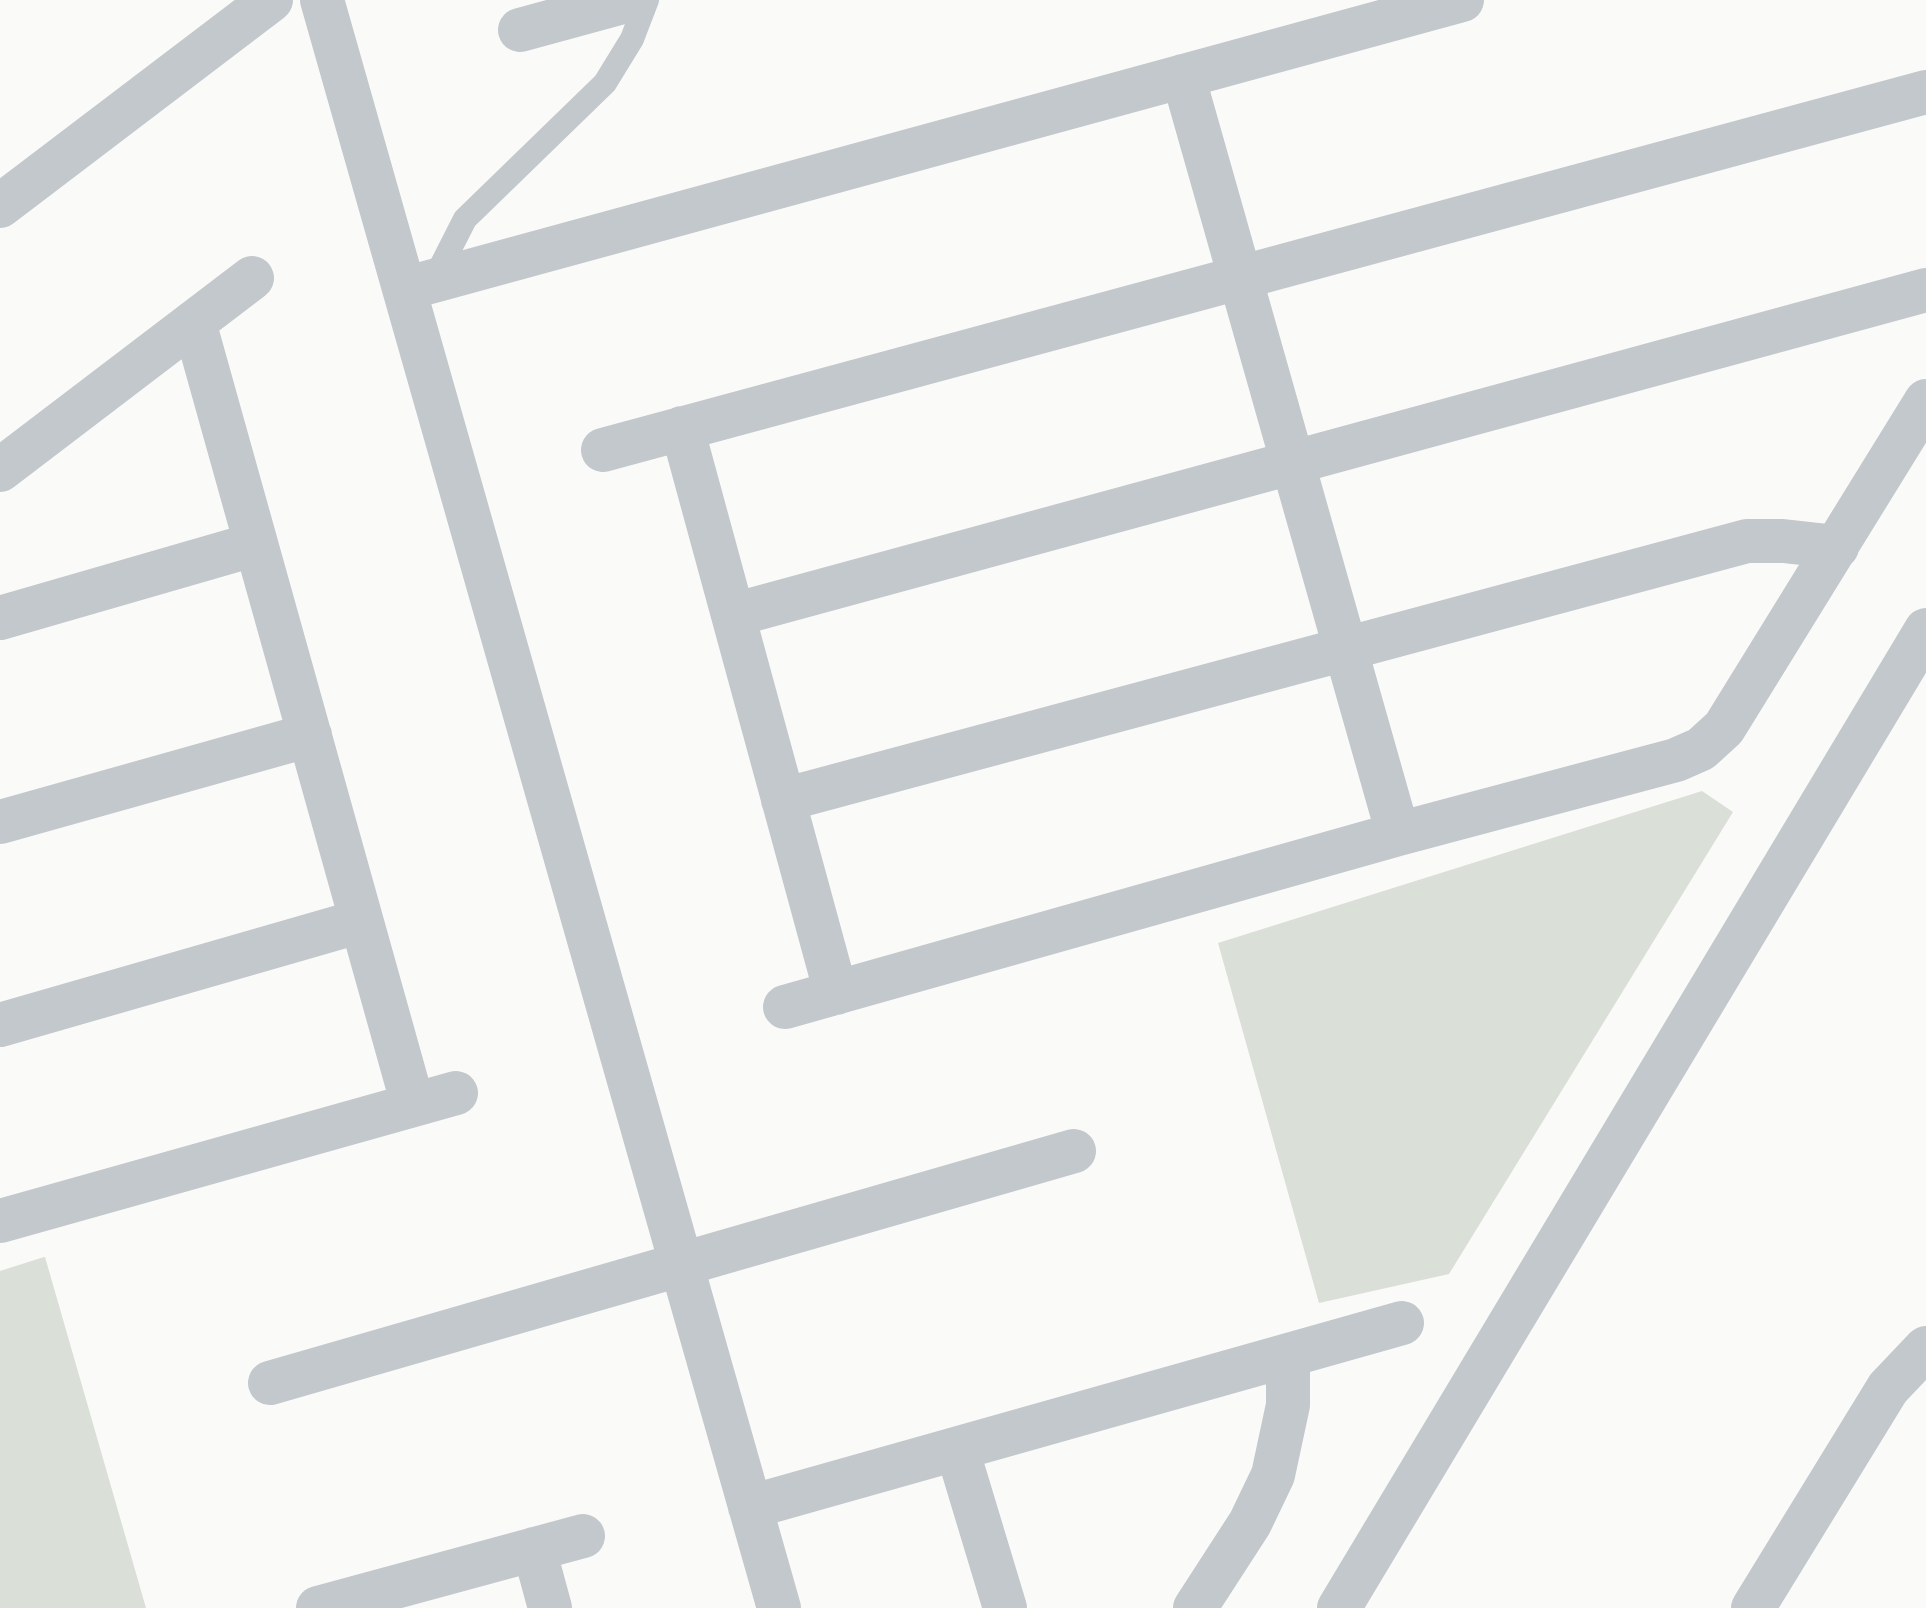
<!DOCTYPE html>
<style>
body{margin:0}
canvas{display:block;background:#fafaf8}
</style>
<canvas width="1926" height="1608"></canvas>
<script>
const c = document.querySelector('canvas').getContext('2d');
c.lineJoin = 'round';
function fillPath(path, color) { c.fillStyle = color; c.fill(path, 'evenodd'); }
const shape = rows => new Path2D(rows.map(r => 'M' + r).join(''));
function stroke(path, color, width, dash) { c.strokeStyle = color; c.lineWidth = width; c.lineCap = dash ? 'butt' : 'round'; c.setLineDash(dash || []); c.stroke(path); }
fillPath(shape([
 [1702,791,1733,812,1449,1274,1319,1303,1218,943],
 [44,1257,45,1257,146,1608,0,1608,0,1271]
]), '#dadfd7');
stroke(shape([
 [433,282,465,219,605,83,632,39,647,0]
]), '#c3c8cc', 24);
stroke(shape([
 [322,0,779,1608],
 [520,30,630,0],
 [1183,76,1398,834],
 [0,206,271,0],
 [404,289,1462,0],
 [194,322,413,1105],
 [682,428,836,993],
 [603,450,1926,92],
 [0,470,252,278],
 [733,615,1926,290],
 [0,618,256,544],
 [783,800,1747,541,1783,541,1837,547],
 [0,822,310,735],
 [785,1007,1398,834,1676,760,1701,749,1724,728,1926,401],
 [0,1025,361,921],
 [0,1221,456,1093],
 [270,1383,1074,1151],
 [957,1449,1005,1608],
 [750,1507,1402,1323],
 [534,1549,550,1608],
 [318,1608,583,1536],
 [1195,1608,1250,1523,1273,1475,1288,1405,1288,1355],
 [1339,1608,1926,630],
 [1753,1608,1888,1388,1926,1348]
]), '#c3c8cc', 44);
</script>
